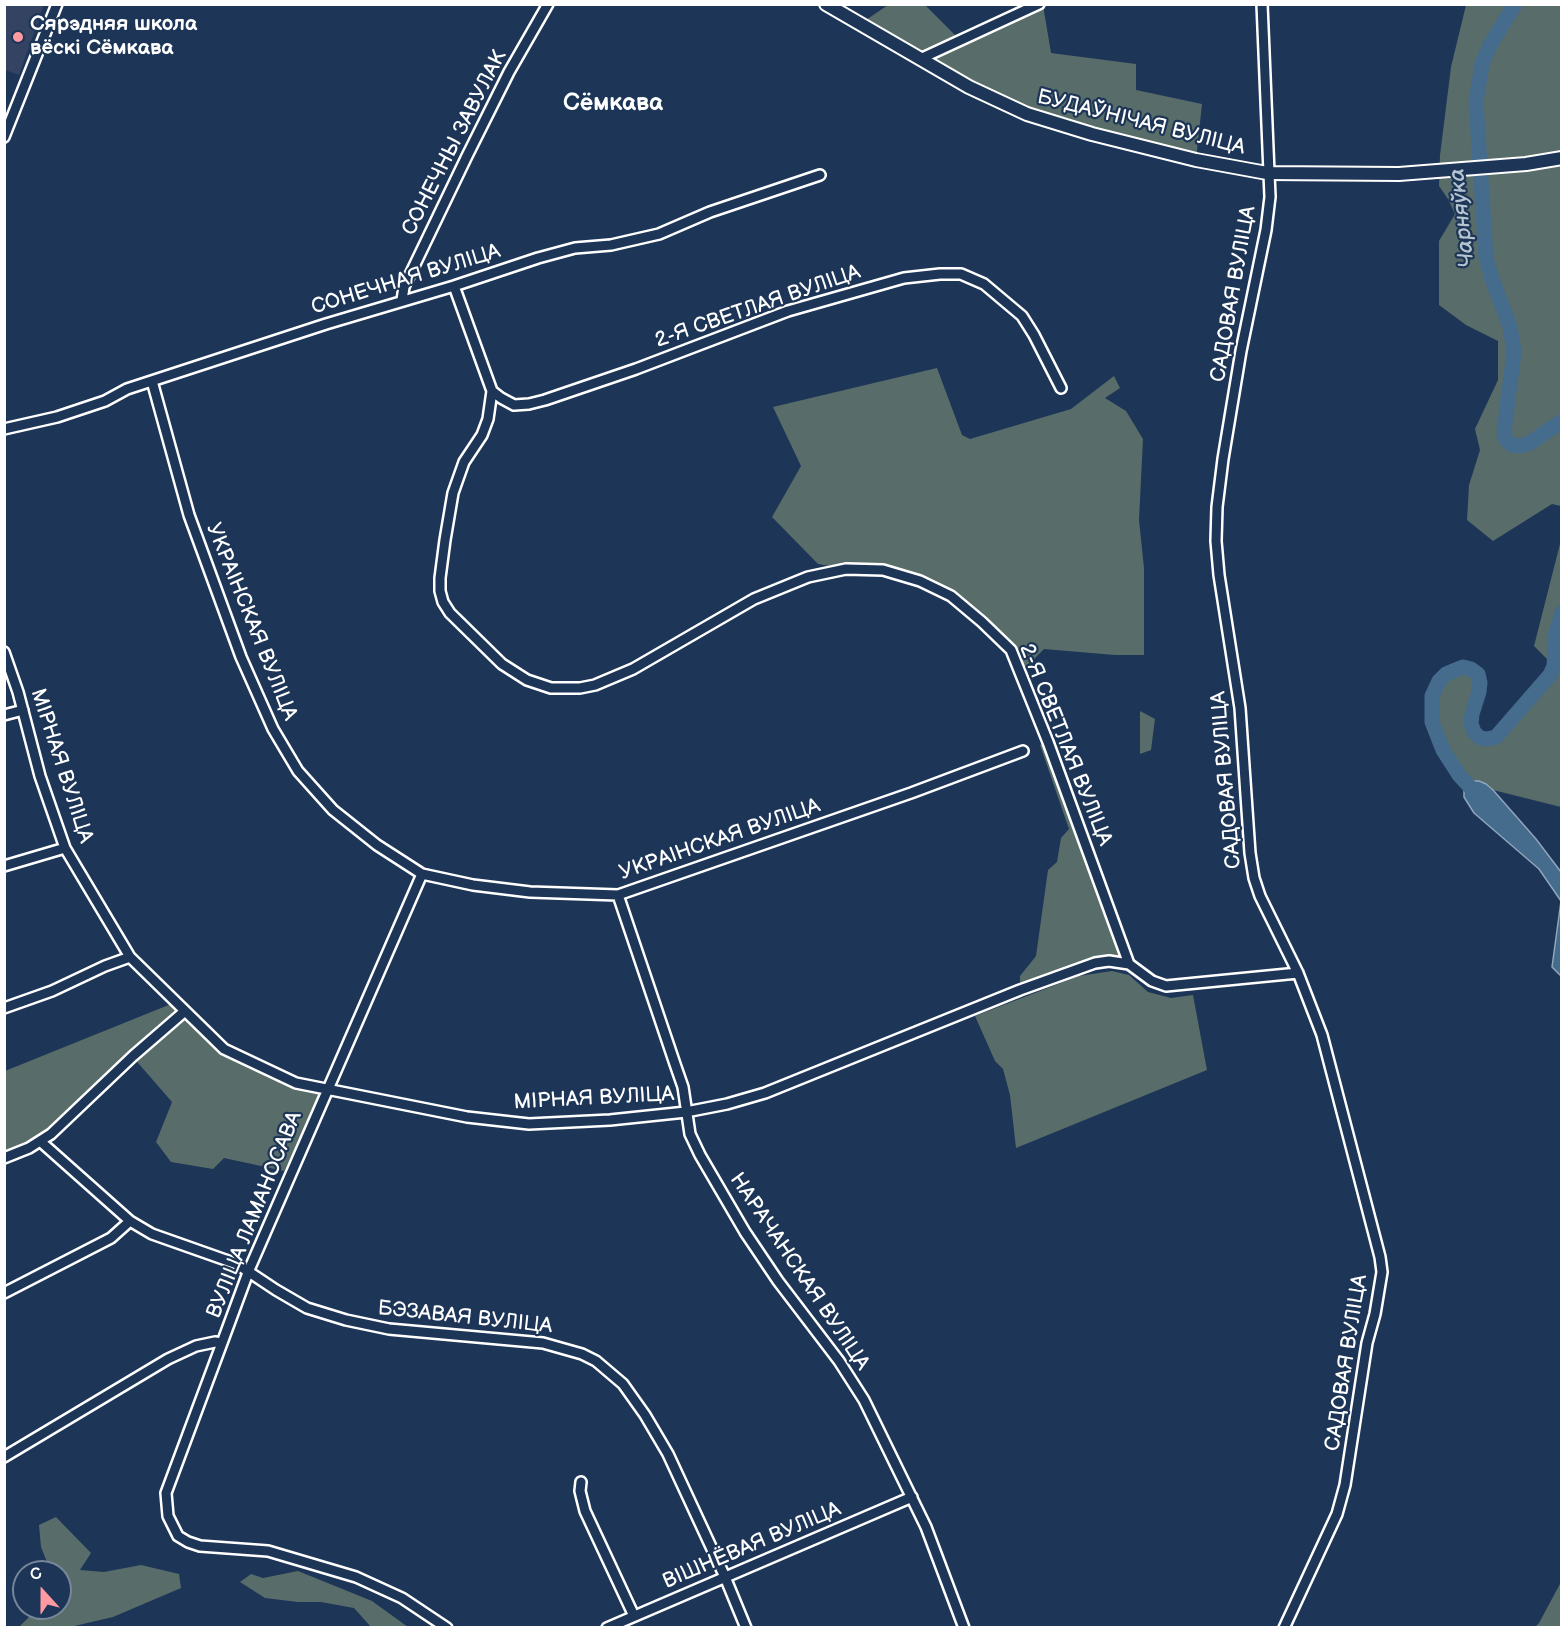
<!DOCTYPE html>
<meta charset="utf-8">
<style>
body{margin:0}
#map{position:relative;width:1566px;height:1632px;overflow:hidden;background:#1d3557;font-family:"Balsamiq Sans",sans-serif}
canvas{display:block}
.frame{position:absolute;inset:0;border:6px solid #fff;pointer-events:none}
.north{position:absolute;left:12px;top:1560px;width:60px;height:60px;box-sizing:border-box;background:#1d3557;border:2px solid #77869a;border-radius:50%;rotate:339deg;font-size:16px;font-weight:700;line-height:24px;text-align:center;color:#fff}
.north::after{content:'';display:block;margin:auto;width:21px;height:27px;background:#ff9aa2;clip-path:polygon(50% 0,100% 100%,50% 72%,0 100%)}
</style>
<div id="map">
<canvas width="1566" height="1632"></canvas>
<div class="frame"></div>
<div class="north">С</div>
</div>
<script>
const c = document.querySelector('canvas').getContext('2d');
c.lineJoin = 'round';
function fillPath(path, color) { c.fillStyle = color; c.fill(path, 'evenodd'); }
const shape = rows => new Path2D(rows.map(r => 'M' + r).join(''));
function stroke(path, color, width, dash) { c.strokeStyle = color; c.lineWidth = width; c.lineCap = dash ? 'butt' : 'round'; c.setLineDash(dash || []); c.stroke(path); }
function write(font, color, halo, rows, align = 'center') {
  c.font = font + ' "Balsamiq Sans",sans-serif'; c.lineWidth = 4.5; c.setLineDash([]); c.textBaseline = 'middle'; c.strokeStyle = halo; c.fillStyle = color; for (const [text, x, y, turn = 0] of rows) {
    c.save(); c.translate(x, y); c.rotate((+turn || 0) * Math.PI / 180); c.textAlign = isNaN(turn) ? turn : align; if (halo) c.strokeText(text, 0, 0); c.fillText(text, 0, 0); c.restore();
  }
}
fillPath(shape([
 [5,4,44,5,19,75,5,70]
]), '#344362');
fillPath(shape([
 [888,5,925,5,960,40,1043,5,1051,53,1136,64,1136,90,1202,104,1196,160,1027,114,860,24],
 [1466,5,1561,5,1561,506,1552,504,1493,541,1467,520,1469,485,1480,450,1475,429,1498,380,1498,341,1466,325,1439,305,1439,241,1455,214,1448,199,1439,186,1440,155,1451,67],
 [937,368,962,435,970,439,1071,409,1114,376,1120,388,1105,398,1126,411,1143,439,1139,520,1144,568,1144,655,1115,655,1044,649,1026,667,982,622,920,581,818,564,772,517,801,466,773,407],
 [1561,540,1561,807,1493,790,1486,784,1472,781,1467,785,1450,764,1443,750,1432,722,1431,707,1432,696,1439,681,1446,674,1463,667,1471,669,1478,674,1480,683,1479,692,1472,714,1471,724,1474,732,1480,738,1487,739,1496,737,1502,732,1518,709,1544,684,1554,666,1534,646],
 [1140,711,1155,719,1151,750,1140,754],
 [1048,742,1129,964,1109,961,1020,990,1020,976,1036,956,1048,870,1057,862,1061,838,1069,829,1040,745],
 [1112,971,1129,975,1148,992,1171,998,1193,995,1207,1070,1016,1148,1010,1095,1003,1069,995,1061,975,1016,1079,976],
 [176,1002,224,1049,296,1083,327,1089,284,1171,224,1158,213,1169,171,1162,156,1142,172,1102,132,1056,51,1134,5,1158,5,1071],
 [56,1517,91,1553,80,1570,104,1572,141,1565,179,1574,181,1588,113,1617,70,1627,19,1627,35,1611,35,1608,60,1608,60,1572,51,1572,41,1547,39,1525],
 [298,1571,372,1601,408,1627,371,1627,354,1608,321,1602,298,1602,265,1598,240,1582,251,1574,263,1578],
 [1561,1582,1561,1627,1535,1627,1539,1623]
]), '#586d69');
const water = shape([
 [1472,781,1479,781,1486,784,1493,790,1536,839,1561,872,1561,976,1552,967,1561,901,1539,869,1474,813,1464,797,1464,791,1467,785,1472,781]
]);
fillPath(water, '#456b8d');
stroke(water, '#8fa6bb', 1.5);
stroke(shape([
 [1515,4,1489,47,1482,64,1476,102,1486,257,1492,279,1510,327,1514,352,1504,432,1506,440,1512,445,1521,446,1530,443,1562,421],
 [1480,798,1459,775,1443,750,1432,722,1432,696,1439,681,1446,674,1463,667,1471,669,1478,674,1480,683,1479,692,1472,714,1471,724,1474,732,1480,738,1487,739,1496,737,1550,675,1554,666,1556,633,1562,612]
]), '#456b8d', 15);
const minor = shape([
 [1262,4,1270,197,1266,230,1241,351,1223,459,1217,507,1216,541,1219,575,1240,708,1250,853,1254,878,1260,896,1298,973,1322,1035,1380,1257,1382,1272,1375,1314,1367,1343,1345,1485,1337,1514,1284,1628],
 [920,59,1039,4],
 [4,137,57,4],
 [454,286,492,391,488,419,482,435,464,462,453,493,445,540,440,578,440,591,443,602,450,613,502,664,527,680,551,688,580,688,595,685,633,669,754,599,808,577,846,569,883,570,920,581,951,596,982,622,1011,650,1048,742,1129,964],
 [402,300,404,287,467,156,509,72,548,4],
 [152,381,189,515,241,657,273,729,298,771,333,810,377,845,422,874,473,885,530,892,618,895,911,793,1023,751],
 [492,391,501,398,514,405,529,404,545,400,636,369,788,311,904,278,940,274,961,274,984,284,1022,316,1034,335,1061,388],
 [4,429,57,417,105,401,127,389,326,324,454,286,538,258,575,248,611,245,659,234,710,212,820,175],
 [4,652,18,692,40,776,65,848,130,957,224,1049,296,1083,467,1117,529,1124,610,1120,686,1112,727,1104,765,1093,1020,990,1095,963,1109,961,1129,964,1152,981,1166,986,1298,973],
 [4,715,23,710],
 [4,866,65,848],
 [618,895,675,1064,683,1087,690,1134,700,1155,745,1232,778,1281,839,1361,864,1400,926,1527,964,1628],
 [4,1008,52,991,105,966,130,957],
 [40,1141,130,1221,152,1234,237,1264,276,1290,307,1308,346,1320,389,1329,543,1343,582,1354,596,1361,623,1384,645,1415,668,1454,725,1577,746,1628],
 [4,1158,29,1148,51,1134,133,1056,185,1011],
 [4,1293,111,1238,130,1221],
 [222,1343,166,1493,168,1516,178,1536,188,1542,200,1546,268,1551,356,1577,402,1598,447,1628],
 [4,1457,168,1359,196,1346,215,1342,222,1343,249,1270,422,874],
 [581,1482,580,1491,585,1511,634,1616],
 [607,1628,912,1497]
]);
const major = shape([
 [826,4,969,87,1027,114,1092,134,1196,160,1267,173,1399,174,1526,164,1562,158]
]);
stroke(minor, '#fff', 14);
stroke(major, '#fff', 16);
stroke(minor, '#1d3557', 9);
stroke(major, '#1d3557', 12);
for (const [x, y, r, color] of [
 [18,37,6,"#ff9aa2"]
]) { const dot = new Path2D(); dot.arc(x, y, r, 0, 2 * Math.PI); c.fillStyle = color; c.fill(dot); stroke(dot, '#1d3557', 2); }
write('bold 21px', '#fff', '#1d3557', [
 ["Сярэдняя школа",30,25],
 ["вёскі Сёмкава",30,49]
], 'left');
write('21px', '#fff', '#1d3557', [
 ["БУДАЎНІЧАЯ ВУЛІЦА",1141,123,14],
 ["СОНЕЧНЫ ЗАВУЛАК",455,143,-63],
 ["СОНЕЧНАЯ ВУЛІЦА",406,280,-17],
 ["САДОВАЯ ВУЛІЦА",1234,294,-80],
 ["2-Я СВЕТЛАЯ ВУЛІЦА",758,307,-19],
 ["УКРАІНСКАЯ ВУЛІЦА",251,622,68],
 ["2-Я СВЕТЛАЯ ВУЛІЦА",1065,745,68],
 ["МІРНАЯ ВУЛІЦА",61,766,72],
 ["САДОВАЯ ВУЛІЦА",1227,780,-95],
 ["УКРАІНСКАЯ ВУЛІЦА",720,840,-19],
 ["МІРНАЯ ВУЛІЦА",594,1099,-3],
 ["ВУЛІЦА ЛАМАНОСАВА",255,1215,-68],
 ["НАРАЧАНСКАЯ ВУЛІЦА",799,1272,56],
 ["БЭЗАВАЯ ВУЛІЦА",465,1318,6],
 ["САДОВАЯ ВУЛІЦА",1347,1363,-81],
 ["ВІШНЁВАЯ ВУЛІЦА",752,1546,-23]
]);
write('italic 22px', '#b5c4d1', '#1d3557', [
 ["Чарняўка",1463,218,-96]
]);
write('bold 24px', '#fff', '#1d3557', [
 ["Сёмкава",613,104]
]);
</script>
